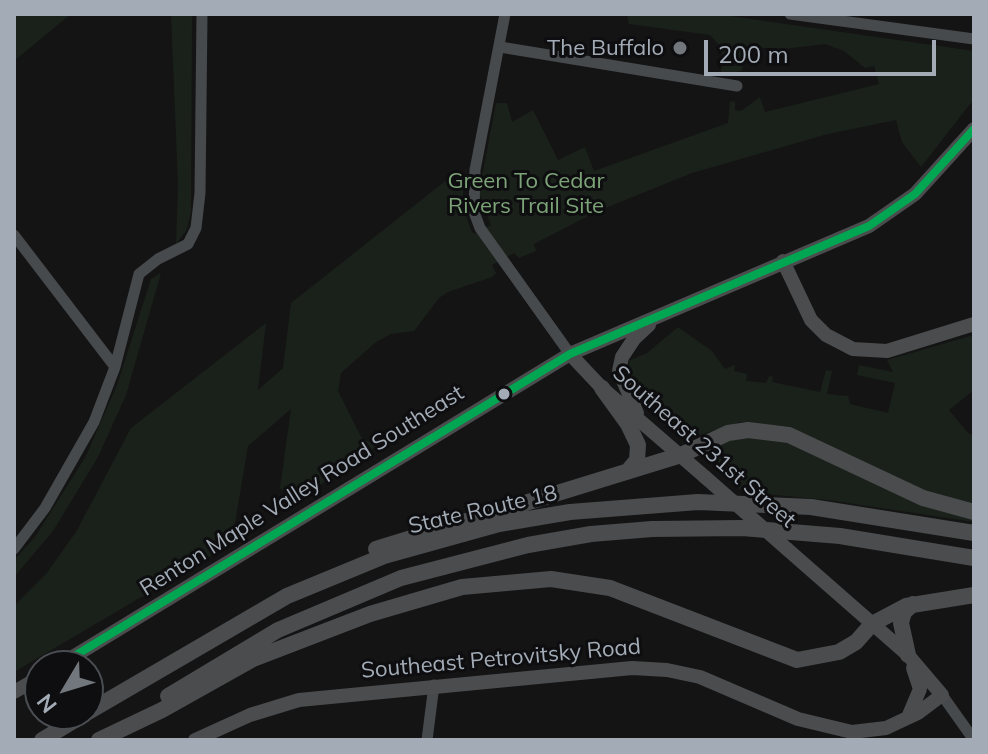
<!DOCTYPE html>
<style>
body{margin:0}
#map{position:relative;width:988px;height:754px;overflow:hidden;background:#141414;font-family:Mulish,sans-serif}
canvas{display:block}
.frame{position:absolute;inset:0;border:16px solid #a3acb6;pointer-events:none}
.north{position:absolute;left:24px;top:650px;width:80px;height:80px;box-sizing:border-box;background:#0e0e10;border:2px solid #4a4d52;border-radius:50%;rotate:232deg;font-size:22px;font-weight:700;line-height:32px;text-align:center;color:#a3acb6}
.north::after{content:'';display:block;margin:auto;width:28px;height:36px;background:#71777d;clip-path:polygon(50% 0,100% 100%,50% 72%,0 100%)}
.scale{position:absolute;left:704px;top:40px;width:232px;height:36px;box-sizing:border-box;border:4px solid #a3acb6;border-top:0;padding-left:10px;font-size:24px;line-height:28px;white-space:nowrap;color:#a3acb6;-webkit-text-stroke:6px #0e0e10;paint-order:stroke}
</style>
<div id="map">
<canvas width="988" height="754"></canvas>
<div class="frame"></div>
<div class="north">N</div>
<div class="scale">200 m</div>
</div>
<script>
const c = document.querySelector('canvas').getContext('2d');
c.lineJoin = 'round';
function fillPath(path, color) { c.fillStyle = color; c.fill(path, 'evenodd'); }
const shape = rows => new Path2D(rows.map(r => 'M' + r).join(''));
function stroke(path, color, width, dash) { c.strokeStyle = color; c.lineWidth = width; c.lineCap = dash ? 'butt' : 'round'; c.setLineDash(dash || []); c.stroke(path); }
function write(font, color, halo, rows, align = 'center') {
  c.font = font + ' Mulish,sans-serif'; c.lineWidth = 6; c.setLineDash([]); c.textBaseline = 'middle'; c.strokeStyle = halo; c.fillStyle = color; for (const [text, x, y, turn = 0] of rows) {
    c.save(); c.translate(x, y); c.rotate((+turn || 0) * Math.PI / 180); c.textAlign = isNaN(turn) ? turn : align; if (halo) c.strokeText(text, 0, 0); c.fillText(text, 0, 0); c.restore();
  }
}
fillPath(shape([
 [14,14,71,14,14,61],
 [171,14,192,14,191,212,186,231,176,244,178,185],
 [627,14,716,14,974,51,974,99,921,167,902,142,896,120,828,134,692,173,598,211,534,244,536,251,519,258,514,253,492,265,496,273,492,277,448,292,439,298,414,331,391,334,376,342,341,373,338,391,361,437,369,442,392,434,390,439,345,465,303,499,294,501,280,488,291,409,248,446,232,541,228,546,14,672,14,606,46,574,76,532,131,428,266,323,258,390,283,368,291,303,458,171,457,191,463,188,463,207,471,230,474,234,491,225,479,192,496,103,507,103,512,122,533,110,558,160,585,147,594,171,728,123,730,102,735,101,735,110,741,111,760,97,765,112,879,84,874,66,865,68,844,51,825,44,776,50,753,46,751,54,744,54,742,71,721,74,722,48,710,35,629,24],
 [161,273,126,395,98,457,53,531,14,577,14,560,35,537,86,456,117,385,151,279],
 [678,327,712,351,725,369,735,365,734,371,747,374,746,381,766,383,769,376,773,377,772,382,820,392,826,370,832,371,827,394,848,396,850,404,888,413,895,383,857,375,859,365,893,372,887,360,974,335,974,390,949,410,968,433,974,435,974,508,935,496,791,427,740,422,700,435,681,431,643,395,631,379,628,365,630,360,647,353],
 [774,436,974,517,974,522,828,500,743,492,702,455,704,449,742,437]
]), '#1a211a');
stroke(shape([
 [505,14,475,170,474,212,480,228,570,354],
 [790,14,974,39],
 [500,47,737,86],
 [14,235,115,367],
 [14,549,45,508,94,422,115,367,139,274,158,259,188,244,196,228,200,193,202,14],
 [942,695,974,740],
 [427,740,434,685]
]), '#474a4d', 11);
stroke(shape([
 [783,261,811,320,826,335,853,349,887,351,974,324],
 [570,354,602,388,705,477],
 [637,413,619,371,622,357,634,339,649,325],
 [58,666,570,354,869,226,915,194,974,129],
 [14,692,40,677],
 [909,715,920,689,913,668],
 [195,740,250,715,299,700,632,668,667,670,700,677,798,719,852,732,886,728,918,713,942,695,908,655,787,549]
]), '#4a4c4e', 14);
stroke(shape([
 [602,388,628,424,638,445,637,460,627,472],
 [376,549,681,455,728,433,748,430,789,435,923,498,974,512],
 [908,655,901,623,904,612,913,604],
 [168,696,278,630,401,578,528,545,591,534,652,529,742,528,840,536,974,558],
 [88,712,287,596,384,556,499,524,570,512,698,502,811,507,974,533],
 [42,740,85,714],
 [99,740,162,710,253,659,370,614,462,587,551,579,610,588,797,660,839,652,856,642,872,624,906,606,974,595]
]), '#4a4c4e', 16);
stroke(shape([
 [705,477,787,549]
]), '#4a4c4e', 14);
stroke(shape([
 [58,666,570,354,869,226,915,194,974,129]
]), '#00a651', 8);
for (const [x, y, r, color] of [
 [680,48,8,"#71777d"],
 [504,394,7,"#a3acb6"]
]) { const dot = new Path2D(); dot.arc(x, y, r, 0, 2 * Math.PI); c.fillStyle = color; c.fill(dot); stroke(dot, '#0e0e10', 3); }
write('22px', '#a3acb6', '#0e0e10', [
 ["The Buffalo",664,48]
], 'right');
write('22px', '#7da378', '#0e0e10', [
 ["Green To Cedar",526,181],
 ["Rivers Trail Site",526,206]
]);
write('22px', '#a3acb6', '#0e0e10', [
 ["Southeast 231st Street",704,447,41],
 ["Renton Maple Valley Road Southeast",302,491,-32],
 ["State Route 18",483,510,-13],
 ["Southeast Petrovitsky Road",501,659,-5]
]);
</script>
